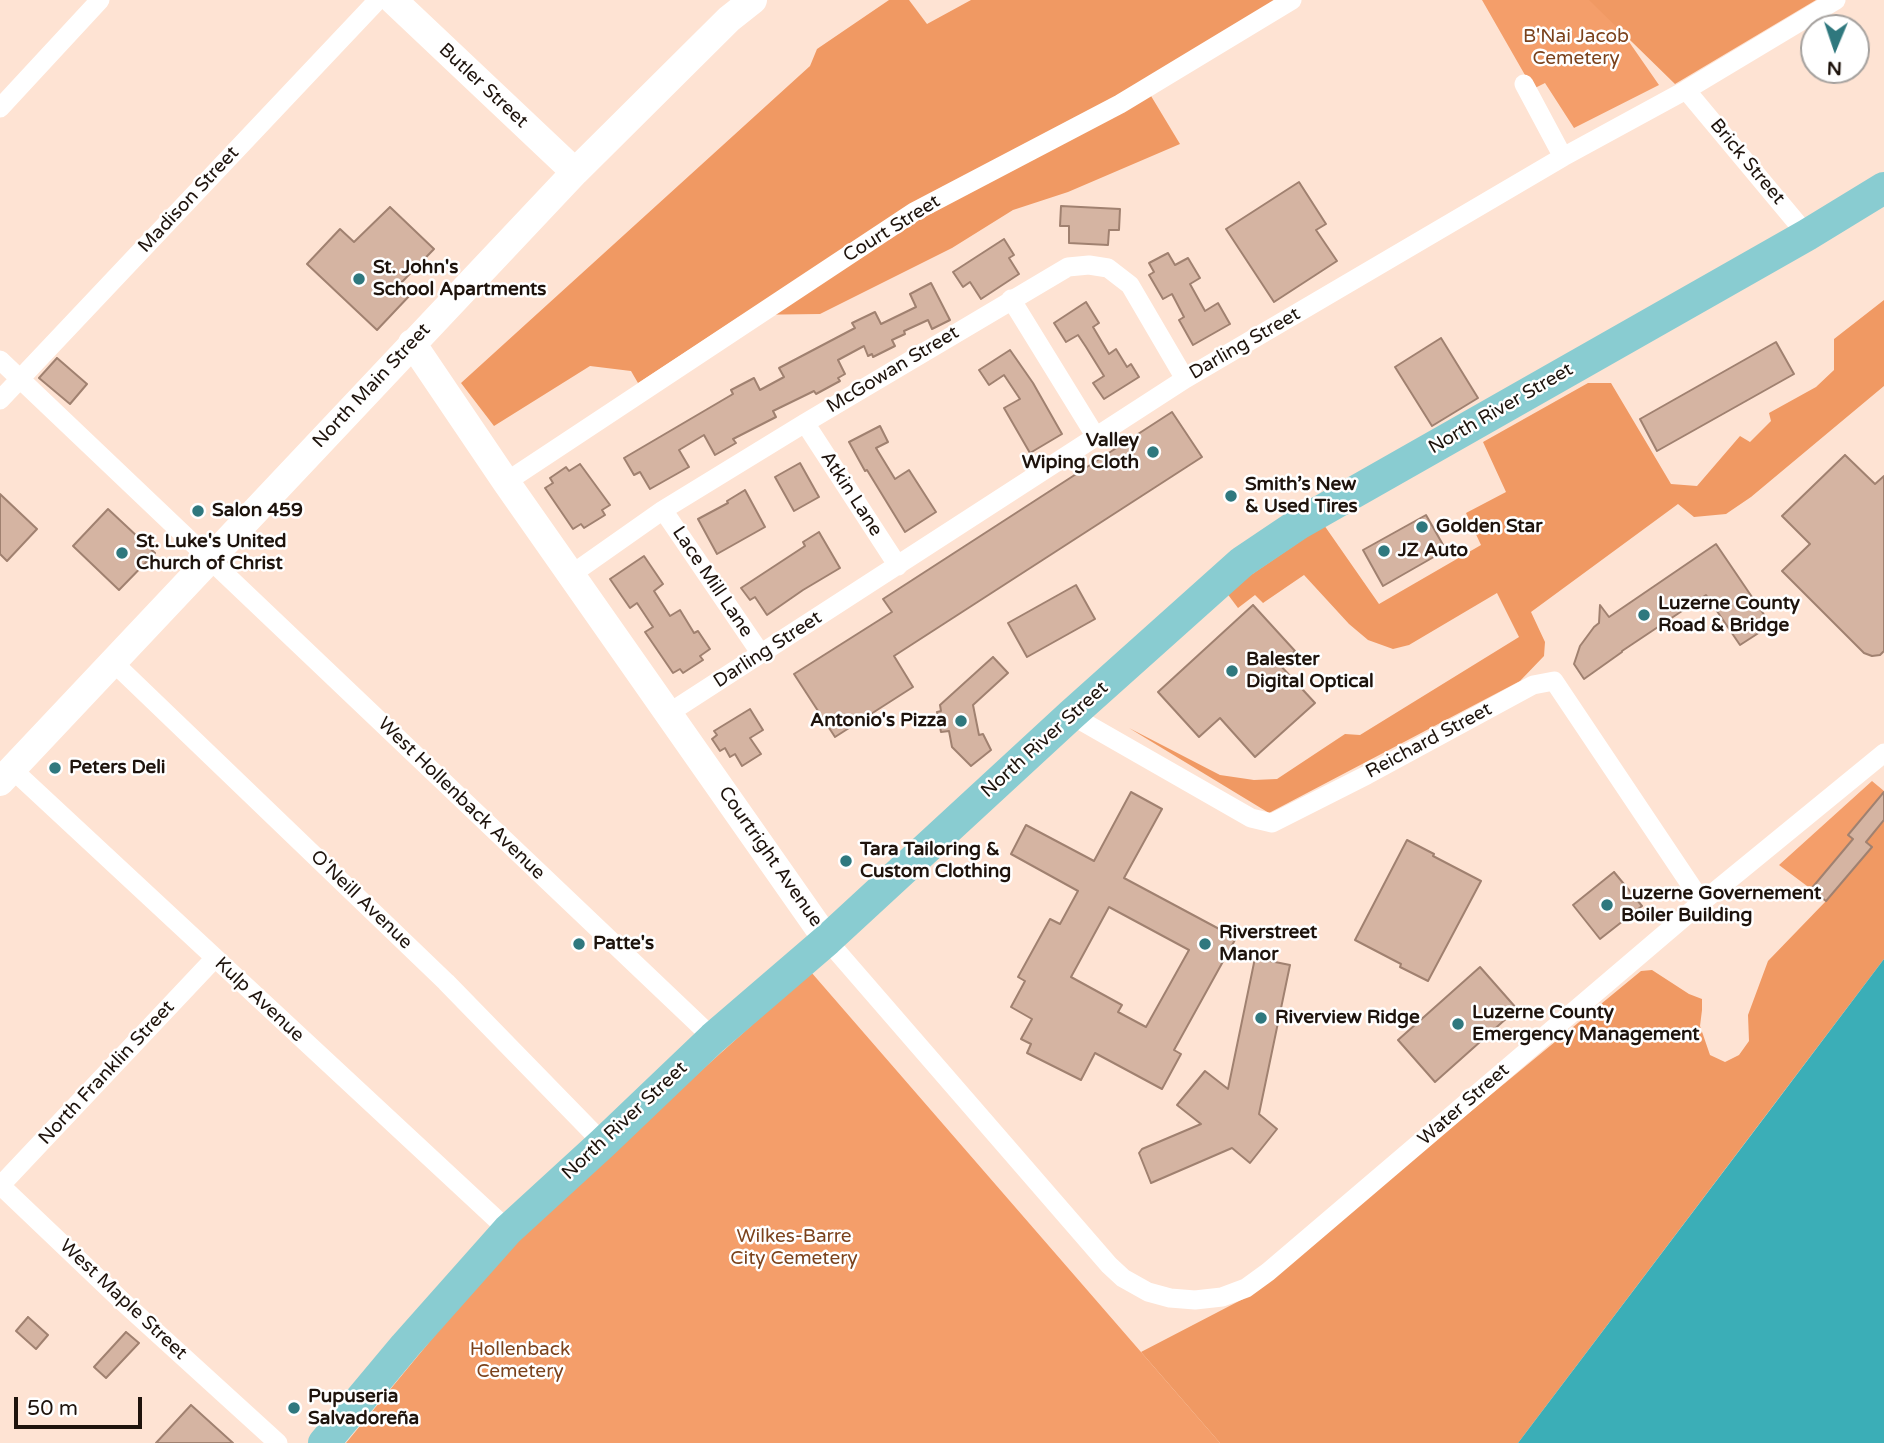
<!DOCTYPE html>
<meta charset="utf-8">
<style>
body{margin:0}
#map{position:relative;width:1884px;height:1443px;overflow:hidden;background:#fee3d3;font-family:"Varela Round",sans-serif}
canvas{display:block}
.north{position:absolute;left:1800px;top:14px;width:70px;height:70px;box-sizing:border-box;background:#fff;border:2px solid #a5a19e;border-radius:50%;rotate:182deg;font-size:19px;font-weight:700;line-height:28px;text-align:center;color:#1e130c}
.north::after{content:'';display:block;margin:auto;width:24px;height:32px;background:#2f787e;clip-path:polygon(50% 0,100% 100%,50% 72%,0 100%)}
.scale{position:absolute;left:14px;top:1397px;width:128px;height:32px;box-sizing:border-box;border:4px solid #1e130c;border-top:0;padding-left:9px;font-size:21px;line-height:24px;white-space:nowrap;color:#1e130c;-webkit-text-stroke:5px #fff;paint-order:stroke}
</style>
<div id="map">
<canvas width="1884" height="1443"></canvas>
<div class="north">N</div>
<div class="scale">50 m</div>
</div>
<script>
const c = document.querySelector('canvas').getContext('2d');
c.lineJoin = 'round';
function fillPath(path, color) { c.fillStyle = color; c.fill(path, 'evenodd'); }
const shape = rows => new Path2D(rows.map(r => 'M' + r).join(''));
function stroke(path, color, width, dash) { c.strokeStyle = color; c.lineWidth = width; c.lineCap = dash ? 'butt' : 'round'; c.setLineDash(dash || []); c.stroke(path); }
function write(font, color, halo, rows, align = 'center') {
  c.font = font + ' "Varela Round",sans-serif'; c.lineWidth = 5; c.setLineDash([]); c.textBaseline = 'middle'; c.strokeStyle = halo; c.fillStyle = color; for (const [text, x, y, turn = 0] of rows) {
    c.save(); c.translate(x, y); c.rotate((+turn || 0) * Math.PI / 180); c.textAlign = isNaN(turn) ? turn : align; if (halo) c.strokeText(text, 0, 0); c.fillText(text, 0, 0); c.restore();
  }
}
fillPath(shape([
 [1482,0,1600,0,1659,85,1574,128,1545,83,1533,89],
 [1872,781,1884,791,1884,805,1877,800,1848,834,1853,839,1811,889,1779,865],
 [811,972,1220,1443,346,1443,516,1237]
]), '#f49e6a');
fillPath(shape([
 [889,0,909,0,927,24,971,0,1277,0,1142,81,1180,144,1068,192,1013,210,952,248,820,314,742,315,638,383,631,371,590,366,494,426,461,383,810,66,817,49],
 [1589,0,1816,0,1675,84],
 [1884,300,1884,386,1751,497,1726,514,1694,517,1678,504,1531,612,1545,642,1544,656,1520,681,1269,813,1129,728,1220,775,1254,780,1277,779,1345,734,1360,735,1519,637,1497,593,1409,645,1393,649,1368,640,1349,624,1304,575,1263,603,1255,595,1238,608,1226,592,1324,525,1379,604,1481,545,1466,513,1506,492,1483,442,1588,383,1611,383,1671,484,1697,486,1740,436,1750,442,1771,421,1769,413,1816,387,1834,370,1834,339],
 [1884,820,1884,959,1518,1443,1220,1443,1141,1352,1243,1299,1641,971,1652,970,1689,994,1702,999,1702,1010,1700,1026,1710,1055,1725,1062,1739,1055,1749,1041,1748,1015,1768,961,1826,901,1871,847,1866,842]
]), '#f09963');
fillPath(shape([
 [1884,959,1884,1443,1518,1443,1764,1118]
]), '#3baeb7');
const building = shape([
 [1299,182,1326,224,1316,230,1337,261,1274,302,1226,229,1299,182],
 [1061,206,1120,209,1119,230,1109,230,1108,245,1069,243,1069,226,1060,226,1061,206],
 [390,207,434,249,400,284,411,294,377,330,307,264,340,229,354,242,390,207],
 [1004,239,1014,255,1009,258,1019,274,981,299,970,282,963,287,953,272,1004,239],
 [1168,253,1175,265,1188,258,1200,278,1190,284,1205,311,1218,303,1230,324,1193,345,1179,320,1184,317,1172,294,1163,299,1149,275,1154,272,1149,263,1168,253],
 [931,283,950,320,932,329,928,320,904,331,905,334,892,340,895,346,873,357,872,354,868,356,864,346,838,360,845,374,838,378,840,381,816,394,814,391,773,411,776,417,733,439,736,443,715,455,704,435,679,450,689,467,650,489,640,472,634,475,624,458,733,394,731,390,754,378,760,390,784,377,779,368,855,328,852,323,875,312,881,324,916,307,910,294,931,283],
 [1086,302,1099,323,1093,327,1109,354,1116,349,1127,367,1131,364,1139,377,1104,399,1093,383,1104,376,1086,347,1078,335,1066,342,1054,323,1086,302],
 [1441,338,1478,398,1432,426,1395,367,1441,338],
 [1776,342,1794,374,1657,451,1640,419,1776,342],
 [1010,350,1033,383,1062,434,1030,453,1004,408,1020,399,1004,375,989,385,979,370,1010,350],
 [57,358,87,384,70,404,39,378,57,358],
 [1172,412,1202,457,894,656,913,687,835,737,794,674,892,612,883,599,1172,412],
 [880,426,888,442,876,448,895,479,909,470,936,512,905,532,867,470,865,471,849,442,880,426],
 [1845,455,1875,484,1884,476,1884,651,1880,655,1872,656,1864,653,1782,571,1810,544,1782,516,1845,455],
 [800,463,819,497,794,511,775,477,800,463],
 [580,464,610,505,602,510,605,515,584,528,581,524,573,529,545,488,553,483,550,478,566,467,569,471,580,464],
 [745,490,765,527,717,554,698,519,728,503,727,501,745,490],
 [0,494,37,529,7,561,0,554,0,494],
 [108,509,155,553,119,590,73,546,108,509],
 [1426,515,1446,550,1383,586,1363,550,1426,515],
 [819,532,840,568,803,590,767,615,755,597,750,600,741,588,805,546,803,542,819,532],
 [1716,544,1771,625,1740,645,1706,595,1622,651,1622,652,1584,679,1574,664,1580,646,1594,627,1599,623,1600,605,1609,617,1716,544],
 [644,556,663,584,654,591,670,616,680,610,694,633,698,631,710,649,700,656,703,660,683,673,680,669,673,673,645,632,653,627,637,603,630,608,610,579,644,556],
 [1076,585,1095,619,1027,657,1008,623,1076,585],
 [1253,605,1295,651,1280,665,1315,703,1255,757,1220,718,1199,737,1158,692,1253,605],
 [993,657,1008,673,973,705,979,735,983,734,991,750,971,766,952,747,949,731,941,732,937,712,941,711,940,705,993,657],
 [750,709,763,730,750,738,761,754,742,766,735,754,730,757,725,748,720,751,712,739,717,735,714,731,750,709],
 [1131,792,1162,809,1124,878,1236,938,1174,1050,1181,1054,1162,1089,1095,1053,1081,1080,1027,1053,1031,1044,1021,1039,1032,1019,1011,1007,1025,981,1018,977,1050,919,1060,924,1078,891,1011,854,1026,825,1094,861,1131,792],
 [1109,907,1189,950,1146,1027,1118,1012,1122,1005,1071,977,1109,907],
 [1884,792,1884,820,1866,842,1872,847,1826,901,1811,889,1853,839,1848,835,1884,792],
 [1407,840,1434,854,1433,856,1481,881,1428,981,1400,967,1401,964,1355,940,1407,840],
 [1614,872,1642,906,1600,939,1573,905,1614,872],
 [1255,958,1290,965,1259,1114,1277,1129,1250,1163,1232,1148,1151,1183,1139,1153,1142,1149,1201,1124,1177,1105,1205,1071,1228,1089,1255,958],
 [1480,967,1517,1009,1435,1082,1398,1040,1480,967],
 [28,1317,48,1335,36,1349,16,1331,28,1317],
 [126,1332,139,1343,106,1378,94,1367,126,1332],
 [191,1405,233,1443,156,1443,191,1405]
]);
fillPath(building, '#d5b4a2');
stroke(building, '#a08170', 2);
stroke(shape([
 [1524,84,1563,157],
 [1686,90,1807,235],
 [0,108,100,0],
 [1011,299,1096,437],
 [0,360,713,1038],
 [0,400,378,0],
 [805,423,898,566],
 [506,482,914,212,1120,104,1292,0],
 [663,510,761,654],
 [572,574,663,510,805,423,1068,267,1089,265,1108,268,1130,285,1185,379],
 [113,662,446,982,603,1143],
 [669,713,1185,379,1563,157,1686,90,1836,0],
 [1071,715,1251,818,1272,823,1367,775,1533,685,1554,681,1702,902],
 [12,769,508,1230],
 [827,940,1109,1265,1123,1278,1148,1292,1170,1298,1195,1300,1222,1297,1246,1288,1268,1272,1702,902,1884,753],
 [0,1185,122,1301,278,1443],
 [0,1186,214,959]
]), '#fff', 19);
stroke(shape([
 [393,0,575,172],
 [412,343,506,482,827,940],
 [0,782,575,172,729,19,753,0]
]), '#fff', 28);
stroke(shape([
 [324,1443,405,1346,508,1230,603,1143,713,1038,827,940,1071,715,1242,562,1300,523,1807,235,1884,188]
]), '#89ccd1', 32);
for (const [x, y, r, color] of [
 [359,279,7,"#2f787e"],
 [1153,452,7,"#2f787e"],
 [1231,496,7,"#2f787e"],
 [198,511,7,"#2f787e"],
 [1422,527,7,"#2f787e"],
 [1384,551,7,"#2f787e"],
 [122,553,7,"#2f787e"],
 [1644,615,7,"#2f787e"],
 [1232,671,7,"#2f787e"],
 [961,721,7,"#2f787e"],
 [55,768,7,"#2f787e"],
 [846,861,7,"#2f787e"],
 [1607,905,7,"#2f787e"],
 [579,944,7,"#2f787e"],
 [1205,944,7,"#2f787e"],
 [1261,1018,7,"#2f787e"],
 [1458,1024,7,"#2f787e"],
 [294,1408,7,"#2f787e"]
]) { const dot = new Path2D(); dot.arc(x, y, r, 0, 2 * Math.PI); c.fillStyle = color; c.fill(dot); stroke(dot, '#fff', 2.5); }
write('19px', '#7b421c', '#fff', [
 ["B'Nai Jacob",1576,37],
 ["Cemetery",1576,59],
 ["Wilkes-Barre",794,1237],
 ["City Cemetery",794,1259],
 ["Hollenback",520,1350],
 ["Cemetery",520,1372]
]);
write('19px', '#1e130c', '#fff', [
 ["Butler Street",483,86,43],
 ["Brick Street",1747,162,50],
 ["Madison Street",189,200,-47],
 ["Court Street",892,229,-32],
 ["Darling Street",1245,344,-30],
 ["McGowan Street",893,370,-31],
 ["North Main Street",372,386,-47],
 ["North River Street",1501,409,-30],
 ["Atkin Lane",851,494,57],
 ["Lace Mill Lane",712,582,56],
 ["Darling Street",768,650,-33],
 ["North River Street",1045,740,-42],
 ["Reichard Street",1429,741,-28],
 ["West Hollenback Avenue",461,799,44],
 ["Courtright Avenue",770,857,55],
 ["O'Neill Avenue",361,900,44],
 ["Kulp Avenue",259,1000,43],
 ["North Franklin Street",107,1073,-47],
 ["Water Street",1464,1105,-41],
 ["North River Street",625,1121,-43],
 ["West Maple Street",123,1300,43]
]);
write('bold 19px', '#1e130c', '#fff', [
 ["St. John's",373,268],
 ["School Apartments",373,290],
 ["Valley",1139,441,"right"],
 ["Wiping Cloth",1139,463,"right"],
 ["Smith’s New",1245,485],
 ["& Used Tires",1245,507],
 ["Salon 459",212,511],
 ["Golden Star",1436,527],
 ["St. Luke's United",136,542],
 ["Church of Christ",136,564],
 ["JZ Auto",1398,551],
 ["Luzerne County",1658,604],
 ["Road & Bridge",1658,626],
 ["Balester",1246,660],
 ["Digital Optical",1246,682],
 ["Antonio's Pizza",947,721,"right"],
 ["Peters Deli",69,768],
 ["Tara Tailoring &",860,850],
 ["Custom Clothing",860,872],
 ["Luzerne Governement",1621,894],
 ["Boiler Building",1621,916],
 ["Riverstreet",1219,933],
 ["Manor",1219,955],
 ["Patte's",593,944],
 ["Luzerne County",1472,1013],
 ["Emergency Management",1472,1035],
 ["Riverview Ridge",1275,1018],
 ["Pupuseria",308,1397],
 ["Salvadoreña",308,1419]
], 'left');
</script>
